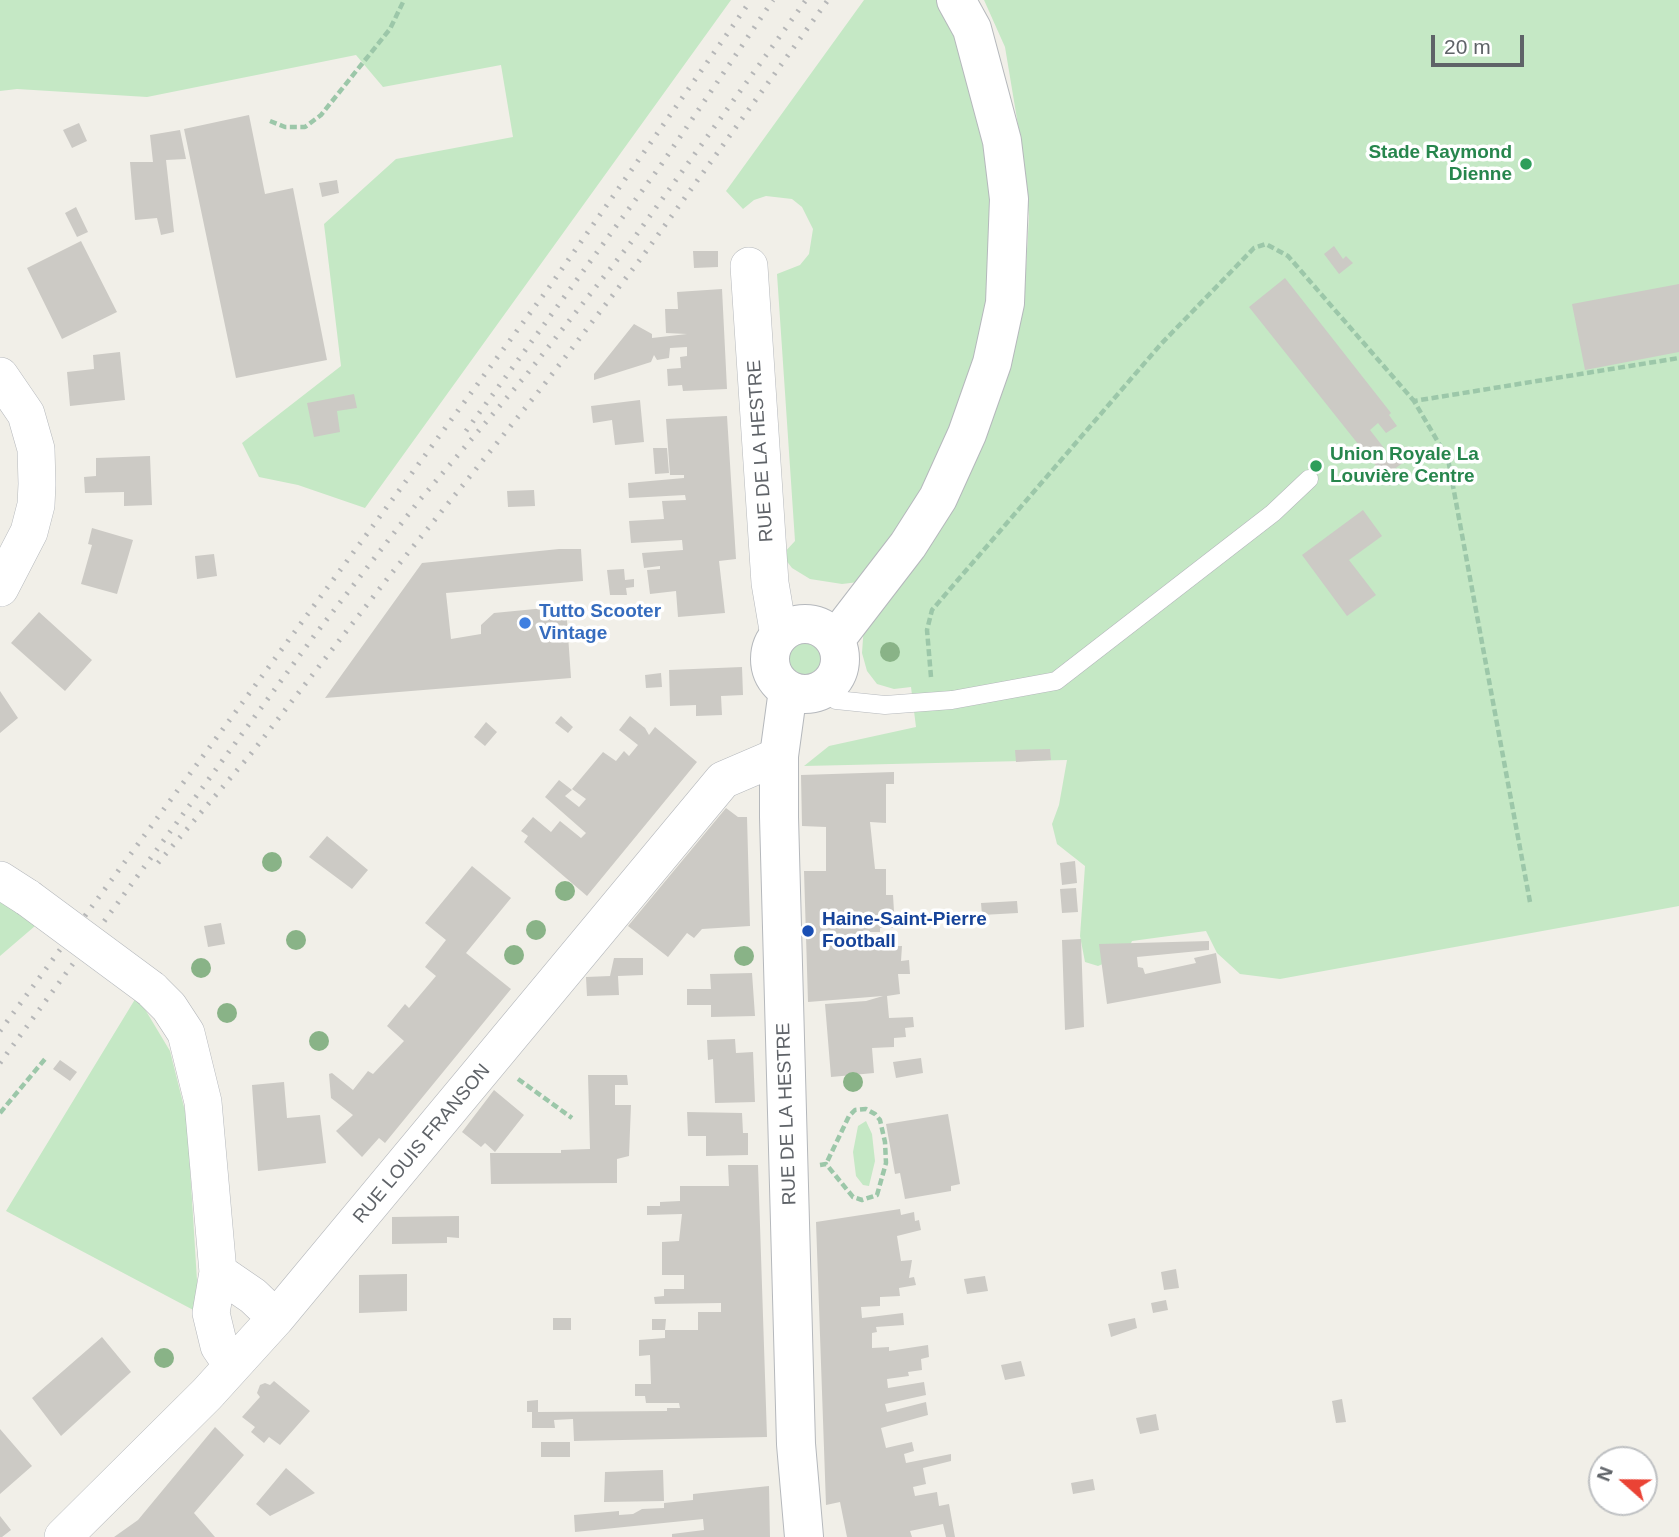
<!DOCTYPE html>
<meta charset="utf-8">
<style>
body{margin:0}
#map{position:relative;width:1679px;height:1537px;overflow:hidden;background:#f1efe8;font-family:Arial,sans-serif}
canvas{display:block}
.north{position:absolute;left:1588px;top:1446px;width:70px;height:70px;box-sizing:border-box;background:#fff;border:2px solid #bfc1c3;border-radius:50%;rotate:291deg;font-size:19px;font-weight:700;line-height:28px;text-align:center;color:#5f6368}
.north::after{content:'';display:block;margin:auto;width:24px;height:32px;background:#ea4335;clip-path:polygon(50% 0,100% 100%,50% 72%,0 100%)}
.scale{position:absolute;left:1431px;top:35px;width:93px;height:32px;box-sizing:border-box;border:4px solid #5f6368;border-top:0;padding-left:9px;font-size:21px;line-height:24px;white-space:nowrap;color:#5f6368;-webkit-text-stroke:5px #fff;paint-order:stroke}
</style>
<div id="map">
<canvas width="1679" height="1537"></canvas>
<div class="north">N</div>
<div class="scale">20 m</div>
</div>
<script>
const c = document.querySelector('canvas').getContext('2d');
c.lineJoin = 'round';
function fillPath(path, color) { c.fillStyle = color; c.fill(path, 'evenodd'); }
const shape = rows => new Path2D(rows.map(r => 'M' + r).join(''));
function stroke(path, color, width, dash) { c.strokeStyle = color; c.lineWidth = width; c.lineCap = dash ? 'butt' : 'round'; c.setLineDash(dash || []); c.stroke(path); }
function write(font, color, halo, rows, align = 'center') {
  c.font = font + ' Arial,sans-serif'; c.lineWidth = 7; c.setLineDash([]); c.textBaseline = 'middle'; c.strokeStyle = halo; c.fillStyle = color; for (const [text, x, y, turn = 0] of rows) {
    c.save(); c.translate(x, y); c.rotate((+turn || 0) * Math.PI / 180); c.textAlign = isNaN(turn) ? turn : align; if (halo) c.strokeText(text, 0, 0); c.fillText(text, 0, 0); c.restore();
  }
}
fillPath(shape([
 [0,0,731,0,365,508,298,485,259,477,242,443,341,366,324,224,396,159,513,137,501,65,383,87,356,55,147,97,17,89,0,91],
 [864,0,937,0,972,29,1024,304,1029,216,1024,161,1005,47,984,0,1679,0,1679,906,1280,979,1240,974,1217,953,1206,931,1132,941,1126,954,1098,966,1085,962,1080,936,1085,866,1057,844,1052,824,1059,805,1067,760,804,766,829,746,916,727,911,687,894,689,877,684,867,671,862,653,867,581,842,584,810,579,792,568,782,555,795,541,777,274,800,265,809,254,813,229,802,207,792,199,766,196,754,200,743,209,726,191],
 '787 661a19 19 0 1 1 38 0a19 19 0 1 1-38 0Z',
 [0,899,15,907,35,926,0,956],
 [137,996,170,1051,187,1119,199,1313,6,1211],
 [866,1121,872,1134,875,1161,869,1186,863,1185,856,1176,853,1152,858,1126]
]), '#c5e8c5');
fillPath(shape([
 [249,115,265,194,293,188,327,360,236,378,184,129],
 [79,123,87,141,72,148,63,130],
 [180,130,186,159,166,160,174,232,161,235,157,218,135,220,130,162,153,162,150,135],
 [337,180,339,193,322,197,319,183],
 [76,207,88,232,77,237,65,213],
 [81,241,117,312,62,339,27,268],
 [1334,246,1343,259,1346,256,1353,263,1339,274,1324,254],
 [693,251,718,251,718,267,694,268],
 [1285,278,1391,413,1389,415,1397,426,1386,433,1378,423,1370,430,1384,448,1370,459,1249,307],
 [1679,284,1679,352,1585,370,1572,304],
 [722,289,727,389,683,391,682,385,668,386,667,369,681,368,680,357,687,356,687,347,670,348,669,358,657,360,654,355,651,362,594,380,594,374,634,324,652,334,652,338,687,334,666,333,665,309,678,309,677,292],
 [120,352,125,400,70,406,67,372,94,369,93,355],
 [354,394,357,408,337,411,340,432,314,437,307,403],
 [640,400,644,442,615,445,612,420,593,423,591,406],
 [727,416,736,559,719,561,725,613,678,617,676,591,650,594,647,570,660,569,660,566,644,568,642,553,683,550,682,540,631,543,629,521,664,519,662,501,686,500,685,495,629,498,628,483,684,478,684,475,670,475,666,419],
 [1407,446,1413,455,1384,477,1374,463,1383,456,1387,461],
 [653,448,667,448,669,473,655,474],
 [150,456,152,505,124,506,124,492,85,493,84,477,96,476,96,458],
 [534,490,535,506,508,507,507,491],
 [1363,510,1382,536,1349,560,1376,595,1347,616,1302,555],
 [92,528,133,540,117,594,81,584,92,545,88,544],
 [559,549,581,549,583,581,446,593,451,639,481,634,481,625,494,613,566,606,571,678,325,698,422,563],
 [214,554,217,576,197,579,195,556],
 [624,569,625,580,634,579,634,587,626,588,627,595,610,595,607,570],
 [39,612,92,660,65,691,11,643],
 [742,667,743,695,721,696,722,715,696,716,696,705,670,706,669,670],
 [661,673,662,687,646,688,645,675],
 [0,691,18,718,0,733],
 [561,716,573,727,568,733,555,723],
 [630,716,645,728,649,735,655,727,697,762,587,896,524,842,528,836,521,831,533,817,551,832,560,821,581,838,586,833,545,797,559,780,572,790,565,796,579,807,586,799,572,789,603,752,616,761,624,751,629,756,638,745,619,730],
 [486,722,497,732,485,746,474,737],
 [1050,749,1051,760,1016,762,1015,750],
 [894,772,894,784,886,784,886,823,870,822,875,869,886,869,886,895,893,895,895,928,880,928,880,932,867,932,867,936,845,936,846,947,902,946,901,961,909,960,910,974,898,974,900,994,887,996,889,1018,913,1017,914,1027,905,1028,906,1037,894,1038,894,1047,872,1048,874,1073,831,1077,825,1004,866,1001,883,996,808,1002,804,871,826,871,826,827,802,826,801,775],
 [726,808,738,817,747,817,750,926,702,929,694,938,687,933,668,957,628,926],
 [327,836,368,870,352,889,309,857],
 [1075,861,1077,883,1062,885,1060,863],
 [472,866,511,898,466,953,511,989,385,1143,379,1138,362,1157,336,1131,353,1115,331,1098,329,1074,332,1073,353,1090,368,1071,373,1074,404,1041,387,1026,405,1004,409,1008,436,976,425,967,446,940,425,923],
 [1076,888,1078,912,1062,913,1060,889],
 [1017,901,1018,913,982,915,981,903],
 [221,923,225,944,208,947,204,926],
 [1081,939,1084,1027,1065,1030,1062,940],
 [1209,941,1209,950,1137,957,1138,967,1143,968,1145,974,1196,963,1194,958,1216,953,1221,983,1107,1004,1099,944],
 [614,958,643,958,643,975,618,976,619,995,587,996,586,977,610,976],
 [752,973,755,1016,711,1017,711,1005,687,1005,687,989,711,989,710,974],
 [735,1039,736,1053,753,1052,755,1102,715,1103,713,1059,708,1060,707,1040],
 [921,1058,923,1073,896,1078,893,1062],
 [60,1060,77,1072,70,1081,53,1069],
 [588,1075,627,1075,628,1085,615,1085,615,1105,631,1105,629,1156,617,1159,617,1183,491,1184,490,1153,561,1153,561,1150,590,1149],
 [284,1082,287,1118,320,1115,326,1163,258,1171,252,1085],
 [494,1090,524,1115,495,1152,485,1143,481,1147,462,1132],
 [687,1112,742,1113,743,1133,748,1133,748,1155,706,1156,706,1136,688,1136],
 [948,1114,960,1184,951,1186,951,1191,905,1199,900,1173,895,1174,886,1124],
 [728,1165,758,1165,767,1437,574,1441,573,1419,554,1420,555,1428,532,1428,532,1412,527,1412,527,1401,538,1400,538,1412,667,1411,667,1408,680,1408,679,1403,646,1403,645,1396,635,1396,635,1384,651,1384,650,1355,639,1356,639,1340,665,1338,665,1330,652,1330,652,1319,666,1319,665,1330,698,1330,698,1312,721,1312,721,1303,655,1304,654,1297,664,1296,664,1289,684,1289,684,1275,662,1275,662,1242,679,1241,682,1214,647,1215,647,1206,660,1206,660,1202,680,1201,680,1186,729,1186],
 [900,1209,901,1215,914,1212,915,1221,919,1220,921,1230,897,1236,901,1261,912,1260,909,1278,914,1277,916,1285,899,1288,900,1296,880,1297,880,1306,861,1307,862,1318,903,1313,904,1325,876,1327,877,1332,872,1333,872,1348,889,1347,889,1351,928,1345,929,1357,921,1359,922,1370,908,1372,909,1376,887,1379,888,1388,924,1382,926,1395,885,1404,887,1412,926,1402,928,1415,881,1428,886,1448,912,1442,914,1451,904,1454,906,1463,951,1454,951,1461,923,1468,926,1484,913,1487,915,1496,937,1492,939,1506,949,1504,955,1537,946,1537,943,1524,910,1531,912,1537,847,1537,840,1502,826,1505,816,1222],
 [459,1216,459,1238,447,1237,447,1243,392,1244,392,1217],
 [1176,1269,1179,1288,1164,1290,1161,1272],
 [407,1274,407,1311,359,1313,359,1275],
 [985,1276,988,1291,967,1294,964,1279],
 [1166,1300,1168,1310,1153,1313,1151,1303],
 [553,1318,571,1318,571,1330,553,1330],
 [1135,1318,1137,1328,1111,1337,1108,1324],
 [102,1337,131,1372,61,1436,32,1398],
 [1021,1361,1025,1376,1005,1380,1001,1365],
 [274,1381,310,1411,280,1445,269,1437,264,1443,251,1432,255,1427,242,1417,260,1397,257,1393,260,1385,265,1383,270,1385],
 [1342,1399,1346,1422,1336,1423,1332,1401],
 [1156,1414,1159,1430,1140,1434,1136,1418],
 [215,1427,244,1455,194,1513,215,1537,114,1537,138,1520],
 [0,1429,32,1466,0,1494],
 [541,1442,570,1442,570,1457,541,1457],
 [286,1468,315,1493,270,1516,256,1504],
 [663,1470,664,1501,604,1502,605,1472],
 [1093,1479,1095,1490,1073,1494,1071,1483],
 [769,1486,770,1537,672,1537,672,1534,704,1530,703,1519,575,1532,574,1515,619,1511,619,1515,633,1514,642,1509,664,1508,664,1503,693,1500,693,1494],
 [0,1516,11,1530,2,1537,0,1537]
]), '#cccac5');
const service = shape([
 [829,685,836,700,885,705,952,700,1056,681,1273,513,1309,479]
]);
const minor = shape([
 [749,266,770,583,779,636],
 [0,376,26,414,36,449,37,484,36,505,29,532,0,588],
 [0,880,28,898],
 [151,989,169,1007,186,1033,203,1102,218,1272,211,1313,219,1346,232,1365],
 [218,1272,253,1296,276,1318],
 [63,1537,207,1394,276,1318,723,780,779,756]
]);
const tertiary = shape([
 '770 659a35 35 0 1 1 70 0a35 35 0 1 1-70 0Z',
 [835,640,908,545,938,498,967,434,992,363,1005,303,1009,199,1002,141,972,29,956,0],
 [788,690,779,756,779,817,796,1444,804,1537]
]);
stroke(service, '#b5b8bc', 19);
stroke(minor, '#b5b8bc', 38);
stroke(tertiary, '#b5b8bc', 40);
stroke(shape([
 [270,121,285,127,305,127,321,115,390,29,404,0],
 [931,677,927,630,932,610,1161,344,1254,248,1266,244,1288,256,1414,401],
 [1530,902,1448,459,1414,401,1679,358],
 [518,1079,572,1118],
 [0,1113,45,1059],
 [820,1165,826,1164,853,1197,862,1200,877,1195,886,1163,885,1142,880,1120,875,1114,866,1109,855,1110,849,1116,826,1164]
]), '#9cc7a9', 4.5, [7, 3.5]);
stroke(service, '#fff', 18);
stroke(minor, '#fff', 37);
stroke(tertiary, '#fff', 38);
stroke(shape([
 [466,431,661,165,773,0],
 [158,863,250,755,391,574,543,386,642,257,828,0],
 [0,1031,550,286,751,0],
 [0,1063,314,636,418,502,527,374,629,245,806,0]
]), '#b6b7b8', 5, [2, 9]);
const minorBridge = shape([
 [28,898,151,989]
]);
stroke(minorBridge, '#b5b8bc', 38, []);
stroke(minorBridge, '#fff', 37);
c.fillStyle = '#89b387';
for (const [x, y] of [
 [890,652],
 [272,862],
 [565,891],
 [536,930],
 [296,940],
 [514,955],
 [744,956],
 [201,968],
 [227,1013],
 [319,1041],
 [853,1082],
 [164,1358]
]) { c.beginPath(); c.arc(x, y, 10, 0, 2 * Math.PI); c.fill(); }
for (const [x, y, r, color] of [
 [1526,164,7,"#2e9e5b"],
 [1316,466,7,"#2e9e5b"],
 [525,623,7,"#3f7fe0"],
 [808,931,7,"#1a4fb4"]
]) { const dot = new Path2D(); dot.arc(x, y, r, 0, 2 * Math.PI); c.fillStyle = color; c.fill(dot); stroke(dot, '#fff', 2.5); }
write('bold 19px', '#27864d', '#fff', [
 ["Stade Raymond",1512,153],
 ["Dienne",1512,175],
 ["Union Royale La",1330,455,"left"],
 ["Louvière Centre",1330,477,"left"]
], 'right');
write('19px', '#5f6368', '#fff', [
 ["RUE DE LA HESTRE",761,451,-94],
 ["RUE DE LA HESTRE",787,1114,-92],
 ["RUE LOUIS FRANSON",422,1144,-50]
]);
write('bold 19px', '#366cbe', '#fff', [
 ["Tutto Scooter",539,612],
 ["Vintage",539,634]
], 'left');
write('bold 19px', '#164399', '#fff', [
 ["Haine-Saint-Pierre",822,920],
 ["Football",822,942]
], 'left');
</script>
